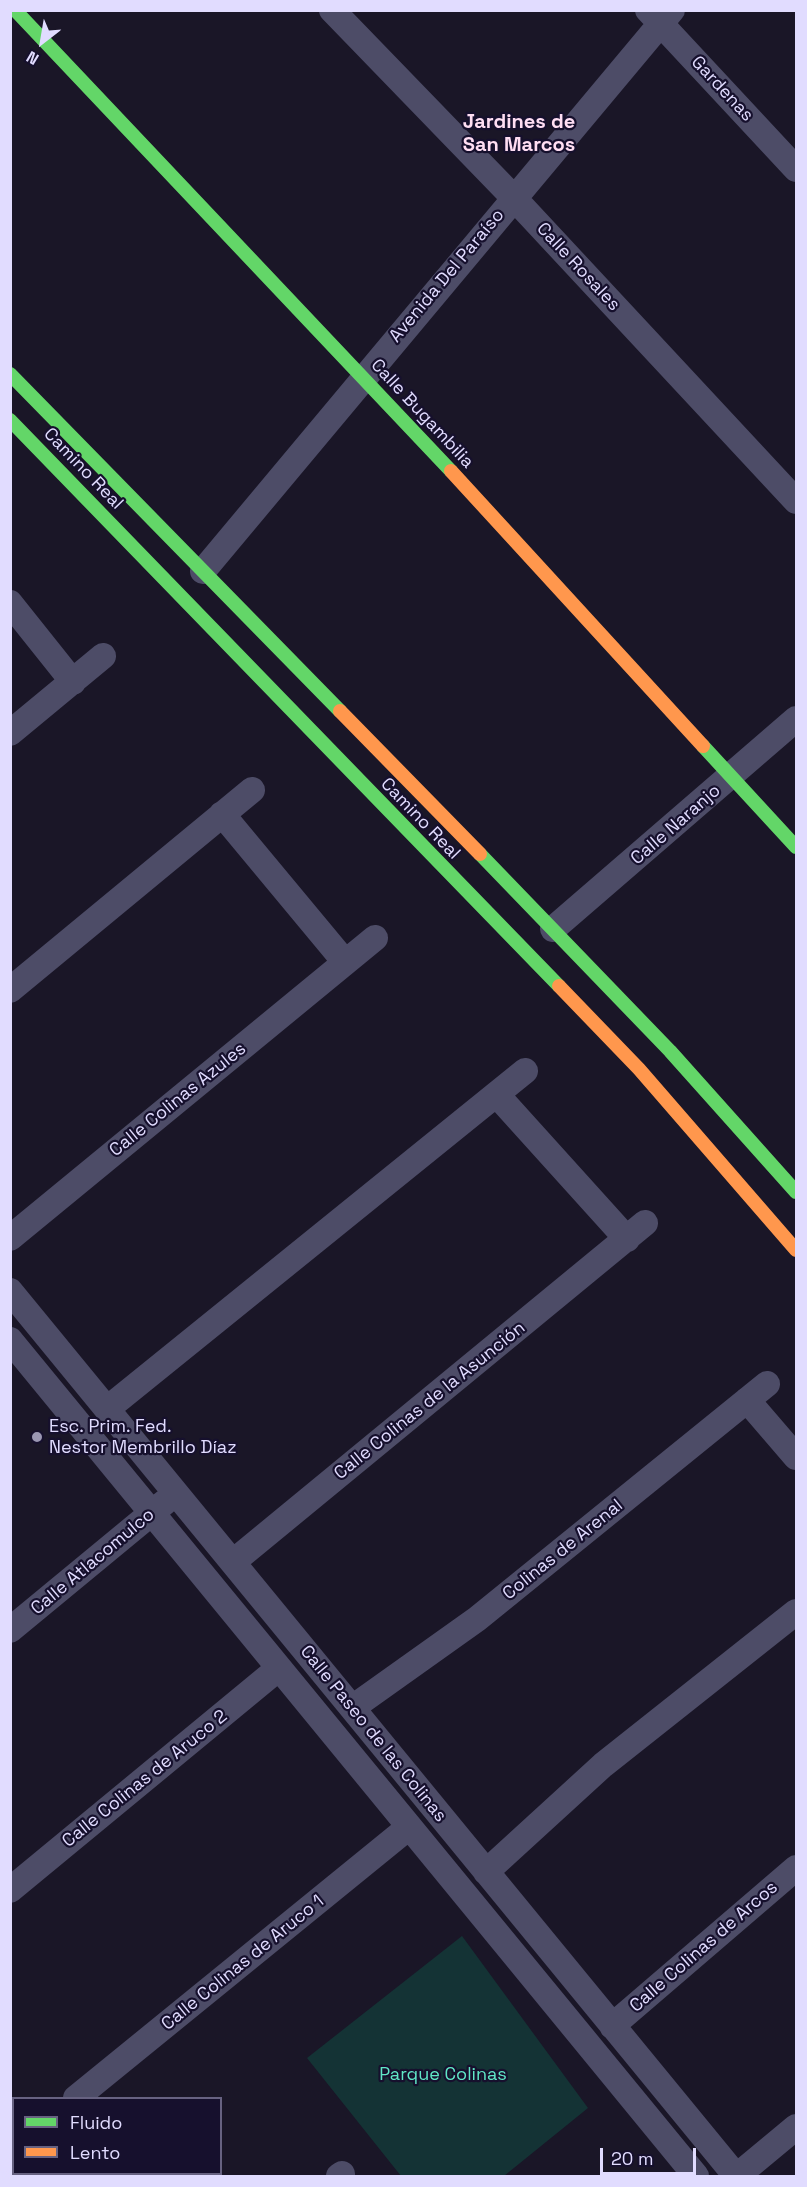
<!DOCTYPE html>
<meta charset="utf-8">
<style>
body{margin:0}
#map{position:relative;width:807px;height:2187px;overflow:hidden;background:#1a1627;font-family:"Space Grotesk",sans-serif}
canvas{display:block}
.frame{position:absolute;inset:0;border:12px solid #e1dcff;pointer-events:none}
.legend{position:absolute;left:12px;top:2097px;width:210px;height:78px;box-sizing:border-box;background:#16102d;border:2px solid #676281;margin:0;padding:8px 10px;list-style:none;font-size:18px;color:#e1dcff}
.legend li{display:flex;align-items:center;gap:12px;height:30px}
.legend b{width:30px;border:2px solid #676281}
.north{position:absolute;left:12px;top:12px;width:60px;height:60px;-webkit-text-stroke:4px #16102d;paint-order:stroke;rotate:211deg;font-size:16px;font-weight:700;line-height:24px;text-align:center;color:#e1dcff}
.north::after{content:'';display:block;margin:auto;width:21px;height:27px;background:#e1dcff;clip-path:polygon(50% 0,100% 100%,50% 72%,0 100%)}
.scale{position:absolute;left:600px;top:2148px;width:96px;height:27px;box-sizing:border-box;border:3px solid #e1dcff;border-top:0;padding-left:8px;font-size:18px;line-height:21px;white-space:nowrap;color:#e1dcff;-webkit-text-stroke:4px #16102d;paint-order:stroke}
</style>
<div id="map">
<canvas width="807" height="2187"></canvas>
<div class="frame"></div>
<ul class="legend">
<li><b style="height:8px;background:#63d668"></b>Fluido</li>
<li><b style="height:8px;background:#ff974d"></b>Lento</li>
</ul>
<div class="north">N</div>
<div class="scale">20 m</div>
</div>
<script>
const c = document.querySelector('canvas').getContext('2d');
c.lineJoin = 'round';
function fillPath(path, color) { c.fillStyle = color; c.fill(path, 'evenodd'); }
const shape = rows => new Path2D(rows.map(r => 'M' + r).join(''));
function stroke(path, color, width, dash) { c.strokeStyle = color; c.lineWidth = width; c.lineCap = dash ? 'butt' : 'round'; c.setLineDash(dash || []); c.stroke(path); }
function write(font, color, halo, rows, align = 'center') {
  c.font = font + ' "Space Grotesk",sans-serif'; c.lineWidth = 4.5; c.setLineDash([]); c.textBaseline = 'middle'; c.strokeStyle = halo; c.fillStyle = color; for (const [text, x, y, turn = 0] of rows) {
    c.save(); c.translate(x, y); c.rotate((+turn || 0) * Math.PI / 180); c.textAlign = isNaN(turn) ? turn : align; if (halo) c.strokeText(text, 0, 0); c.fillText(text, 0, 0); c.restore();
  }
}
fillPath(shape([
 [462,1936,588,2108,504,2176,401,2176,307,2058]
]), '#143335');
stroke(shape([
 [332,10,513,197,796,501],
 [648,10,796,169],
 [203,571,672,10],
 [10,603,73,682],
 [10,733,103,656],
 [222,814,345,962],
 [553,929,796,719],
 [10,990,252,790],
 [497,1095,627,1239],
 [10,1238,375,938],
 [10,1291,736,2176],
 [10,1340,696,2176],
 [747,1400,796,1457],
 [107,1409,525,1071],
 [233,1562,645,1223],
 [10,1630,165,1502],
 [352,1708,477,1619,767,1384],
 [486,1872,603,1765,796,1612],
 [10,1890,279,1668],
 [612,2026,796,1868],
 [76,2098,409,1827],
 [10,2152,14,2150],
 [339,2176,342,2174],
 [737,2176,796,2127]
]), '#4d4c67', 26);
stroke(shape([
 [15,10,451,471],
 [10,374,340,711],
 [10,420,559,986],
 [703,746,796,847],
 [480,854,670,1051,796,1192]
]), '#63d668', 14);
stroke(shape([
 [451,471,703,746],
 [340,711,480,854],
 [559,986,639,1069,796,1250]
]), '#ff974d', 14);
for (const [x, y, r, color] of [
 [37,1437,6,"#9b97b3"]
]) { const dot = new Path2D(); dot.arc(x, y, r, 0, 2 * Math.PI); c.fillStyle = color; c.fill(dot); stroke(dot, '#16102d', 2); }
write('18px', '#e1dcff', '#16102d', [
 ["Gardenas",722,89,47],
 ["Calle Rosales",578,267,47],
 ["Avenida Del Paraíso",447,276,-50],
 ["Calle Bugambilia",422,414,47],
 ["Camino Real",83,469,46],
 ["Camino Real",420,819,46],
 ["Calle Naranjo",676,825,-41],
 ["Calle Colinas Azules",178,1100,-39],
 ["Calle Colinas de la Asunción",430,1401,-39],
 ["Colinas de Arenal",563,1550,-39],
 ["Calle Atlacomulco",93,1562,-40],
 ["Calle Paseo de las Colinas",373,1734,51],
 ["Calle Colinas de Aruco 2",145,1779,-39],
 ["Calle Colinas de Arcos",704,1947,-41],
 ["Calle Colinas de Aruco 1",243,1963,-39]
]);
write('18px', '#e1dcff', '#16102d', [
 ["Esc. Prim. Fed.",49,1427],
 ["Nestor Membrillo Díaz",49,1448]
], 'left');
write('18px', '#60e7c7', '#16102d', [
 ["Parque Colinas",443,2075]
]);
write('bold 20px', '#ffdef3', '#16102d', [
 ["Jardines de",519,123],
 ["San Marcos",519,146]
]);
</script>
